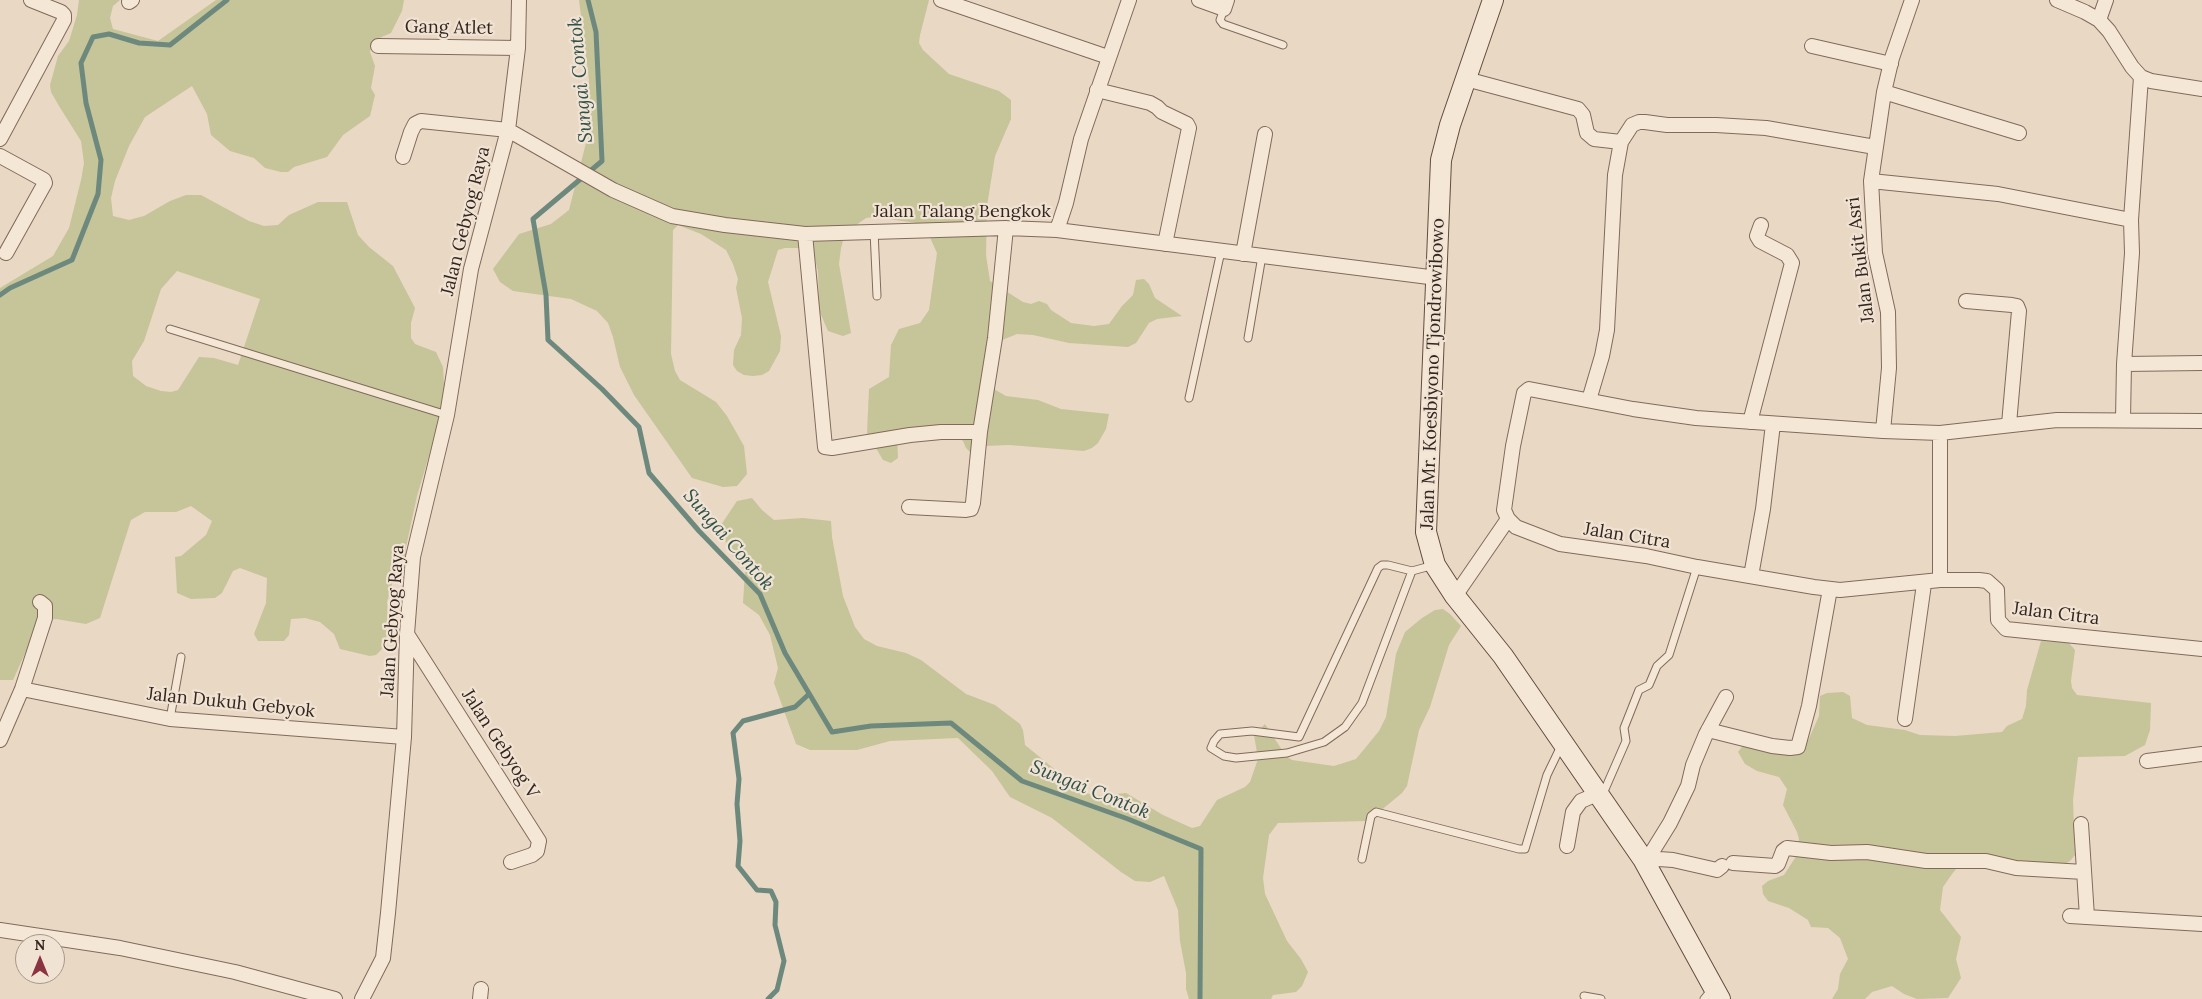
<!DOCTYPE html>
<style>
body{margin:0}
#map{position:relative;width:2202px;height:999px;overflow:hidden;background:#e9d8c4;font-family:Lora,serif}
canvas{display:block}
.north{position:absolute;left:15px;top:934px;width:50px;height:50px;box-sizing:border-box;background:#f1e3d3;border:1px solid #a5978b;border-radius:50%;rotate:0deg;font-size:14px;font-weight:700;line-height:20px;text-align:center;color:#33251f}
.north::after{content:'';display:block;margin:auto;width:18px;height:22px;background:#8a3341;clip-path:polygon(50% 0,100% 100%,50% 72%,0 100%)}
</style>
<div id="map">
<canvas width="2202" height="999"></canvas>
<div class="north">N</div>
</div>
<script>
const c = document.querySelector('canvas').getContext('2d');
c.lineJoin = 'round';
function fillPath(path, color) { c.fillStyle = color; c.fill(path, 'evenodd'); }
const shape = rows => new Path2D(rows.map(r => 'M' + r).join(''));
function stroke(path, color, width, dash) { c.strokeStyle = color; c.lineWidth = width; c.lineCap = dash ? 'butt' : 'round'; c.setLineDash(dash || []); c.stroke(path); }
function write(font, color, halo, rows, align = 'center') {
  c.font = font + ' Lora,serif'; c.lineWidth = 4.5; c.setLineDash([]); c.textBaseline = 'middle'; c.strokeStyle = halo; c.fillStyle = color; for (const [text, x, y, turn = 0] of rows) {
    c.save(); c.translate(x, y); c.rotate((+turn || 0) * Math.PI / 180); c.textAlign = isNaN(turn) ? turn : align; if (halo) c.strokeText(text, 0, 0); c.fillText(text, 0, 0); c.restore();
  }
}
fillPath(shape([
 [79,0,120,0,113,6,110,18,113,29,158,41,216,0,404,0,402,11,391,33,377,39,372,44,370,52,375,66,371,88,375,95,370,116,343,135,327,157,294,167,288,172,281,172,265,168,254,158,230,151,211,135,207,114,192,86,145,117,129,146,115,181,111,198,113,216,129,220,144,216,170,201,186,195,201,195,249,221,264,226,278,225,289,215,318,202,347,202,358,235,369,247,393,266,415,308,411,323,411,338,415,344,436,352,443,367,445,402,417,496,406,547,406,562,395,574,387,602,389,626,387,635,382,649,376,655,370,656,340,649,334,634,320,622,305,618,291,619,289,635,284,641,258,641,254,634,266,603,267,578,240,568,233,571,222,593,215,598,191,599,177,593,175,557,181,556,206,535,212,521,191,506,176,512,145,512,131,520,100,618,86,624,56,619,40,620,13,680,0,680,0,288,53,256,69,228,81,180,84,163,81,141,59,106,51,92,50,85,58,56,69,41,77,15],
 [177,271,260,299,238,365,214,358,199,357,178,390,171,392,161,391,146,386,133,376,132,361,144,341,161,289],
 [579,0,929,0,920,35,919,43,923,50,949,74,999,91,1011,100,1011,119,995,156,987,206,986,255,990,281,1023,302,1031,304,1039,301,1047,304,1051,310,1071,323,1094,326,1109,324,1122,306,1133,295,1136,280,1144,279,1149,284,1155,298,1182,316,1157,319,1149,323,1136,343,1128,347,1069,343,1033,335,1017,334,1002,340,997,357,992,388,1006,396,1038,400,1061,409,1109,414,1106,429,1098,443,1092,448,1084,451,1009,445,985,446,972,454,966,448,963,441,956,436,897,435,898,458,891,463,883,460,867,433,869,389,889,377,891,345,899,329,920,323,929,310,937,253,924,224,874,217,866,218,845,233,841,248,839,264,851,333,843,336,828,331,819,310,818,271,814,256,809,250,801,248,785,248,778,250,768,282,781,336,780,351,769,371,762,375,753,376,744,375,737,371,733,365,734,350,741,335,742,318,736,288,738,279,733,264,726,250,701,234,678,225,673,230,671,354,675,371,680,380,716,402,727,416,744,446,747,474,737,486,723,487,692,478,634,395,620,367,613,337,608,323,597,311,571,299,513,291,500,282,493,269,519,234,551,224,569,210,587,139,589,80],
 [752,498,762,510,774,520,803,518,831,521,832,537,843,596,855,627,864,639,877,646,906,653,921,660,966,694,995,705,1020,724,1023,730,1025,745,1064,777,1074,789,1096,796,1126,793,1163,815,1192,828,1200,826,1217,800,1245,787,1250,782,1258,759,1254,735,1265,724,1286,756,1292,760,1334,766,1356,759,1379,731,1386,717,1396,654,1405,632,1422,618,1435,610,1443,609,1450,614,1461,626,1449,645,1430,707,1419,730,1407,786,1402,793,1368,821,1278,823,1269,835,1263,878,1265,894,1287,941,1301,959,1308,972,1302,986,1296,992,1273,995,1271,999,1189,999,1186,989,1186,973,1180,941,1178,910,1164,876,1150,882,1135,881,1121,872,1052,818,1010,797,992,771,958,738,890,741,857,750,810,750,796,744,774,683,778,668,770,635,759,615,743,603,745,571,733,556,721,533,721,525,737,501],
 [2041,641,2068,642,2075,650,2071,681,2072,688,2077,695,2151,703,2150,730,2145,745,2125,756,2078,757,2073,800,2075,855,2070,861,2063,865,1972,862,1957,868,1952,874,1943,887,1940,910,1961,937,1956,959,1961,978,1948,998,1917,999,1904,994,1892,986,1872,992,1865,999,1832,999,1838,989,1840,974,1848,959,1840,938,1828,928,1811,927,1808,920,1789,908,1768,901,1763,894,1762,886,1768,881,1784,875,1797,855,1799,839,1797,832,1783,805,1787,789,1779,777,1757,771,1745,764,1738,752,1747,740,1799,748,1806,745,1819,716,1820,696,1827,693,1843,692,1850,696,1852,718,1867,725,1905,730,1920,735,1955,736,2002,732,2007,726,2022,719,2026,706,2027,690]
]), '#c6c499');
stroke(shape([
 [588,0,596,32,602,161,533,219,546,295,548,340,602,389,639,427,649,473,699,531,760,594,785,653,832,732,871,726,951,723,1022,781,1128,819,1201,849,1200,999],
 [0,295,10,288,72,260,98,194,101,160,86,103,81,63,93,37,109,34,139,43,170,45,227,0],
 [768,999,777,990,784,961,775,925,776,902,771,891,757,890,738,866,740,841,737,804,739,779,733,733,743,721,795,707,809,694]
]), '#6d897e', 5);
const lane = shape([
 [1224,9,1220,20,1223,24,1283,45],
 [874,231,877,296],
 [170,329,447,415],
 [1248,338,1262,256],
 [1189,398,1221,251],
 [1412,571,1388,565,1382,565,1378,568,1299,737,1252,731,1220,734,1214,741,1211,748,1224,756,1236,758,1287,753,1324,742,1345,727,1362,703,1412,571,1434,565],
 [170,719,181,657],
 [1602,796,1626,741,1624,728,1639,690,1649,685,1657,666,1669,655,1697,567],
 [1362,859,1371,816,1376,812,1519,849,1525,849,1547,775,1561,746],
 [1584,996,1601,999],
 [1704,999,1712,989]
]);
const street = shape([
 [941,0,1108,57],
 [1199,0,1224,9,1227,0],
 [2057,0,2085,12,2099,20,2109,31,2132,67,2141,77,2151,81,2202,89],
 [129,2,132,0],
 [2099,20,2106,0],
 [378,46,518,48],
 [1812,46,1891,64],
 [1466,79,1578,109,1583,115,1587,133,1594,139,1621,142,1632,125,1639,122,1645,122,1667,125,1716,125,1766,128,1875,147],
 [1097,90,1150,103,1157,107,1162,112,1187,124,1189,128,1165,244],
 [1884,92,2019,133],
 [0,139,64,20,64,15,61,12,31,0],
 [0,156,44,180,45,183,6,253],
 [403,157,411,132,415,124,421,121,508,130,613,190,672,216,725,225,805,234,1006,228,1057,230,1437,278],
 [1871,181,1998,194,2131,220,2141,77],
 [1057,230,1066,203,1081,139,1129,0],
 [805,234,825,447,832,448,910,435,941,432,980,432],
 [1243,254,1265,134],
 [1966,301,2012,305,2017,306,2019,311,2009,424],
 [2124,364,2202,363],
 [1589,400,1602,356,1607,330,1615,175,1621,142],
 [2123,419,2124,364,2132,253,2131,220],
 [2202,421,2057,420,1940,433,1883,431,1696,418,1633,409,1529,389,1524,393,1513,446,1504,510,1508,519,1516,527,1560,544,1646,556,1697,567,1814,587,1840,590,1940,580,1979,580,1987,581,1997,590,1998,620,2006,629,2202,649],
 [1750,422,1792,263,1787,255,1760,241,1757,236,1761,225],
 [1883,431,1889,368,1888,312,1875,253,1871,181,1884,92,1892,58,1912,0],
 [1940,433,1940,580],
 [909,507,966,510,971,509,973,503,980,432,995,338,1006,228],
 [1751,576,1763,509,1773,424],
 [1455,596,1508,519],
 [407,634,539,841,537,851,532,855,511,862],
 [22,689,170,719,404,737],
 [1905,719,1924,584],
 [1708,730,1772,746,1790,748,1798,747,1809,706,1830,589],
 [0,740,22,689,45,618,45,606,40,602],
 [2147,761,2202,754],
 [2081,824,2087,917],
 [1567,846,1573,812,1581,801,1597,794],
 [1643,859,1652,852,1670,823,1688,786,1693,765,1706,734,1726,697],
 [1645,863,1659,859,1673,860,1717,870,1722,866],
 [1733,863,1775,866,1778,864,1783,851,1787,848,1831,853,1867,852,1926,861,1986,861,2016,868,2084,872],
 [2070,916,2202,924],
 [0,930,120,948,235,972,335,999],
 [362,999,383,958,388,913,404,737,407,634,413,557,447,415,471,269,508,130,518,48,519,0],
 [480,999,481,989]
]);
const secondary = shape([
 [1493,0,1450,125,1441,160,1426,532,1435,565,1455,596,1503,656,1643,859,1720,999]
]);
stroke(lane, '#816a5c', 9);
stroke(street, '#816a5c', 16);
stroke(secondary, '#634c3f', 22);
stroke(lane, '#f5e7d6', 7);
stroke(street, '#f5e7d6', 14);
stroke(secondary, '#f5e7d6', 20);
write('18px', '#33251f', '#f1e3d3', [
 ["Gang Atlet",449,28,1],
 ["Jalan Talang Bengkok",962,212],
 ["Jalan Gebyog Raya",466,221,-76],
 ["Jalan Bukit Asri",1861,260,-97],
 ["Jalan Mr. Koesbiyono Tjondrowibowo",1433,374,-88],
 ["Jalan Citra",1627,536,9],
 ["Jalan Citra",2056,614,7],
 ["Jalan Gebyog Raya",393,621,-86],
 ["Jalan Dukuh Gebyok",231,703,6],
 ["Jalan Gebyog V",500,744,57]
]);
write('italic 19px', '#30514a', '#f1e3d3', [
 ["Sungai Contok",581,80,-95],
 ["Sungai Contok",728,540,49],
 ["Sungai Contok",1090,790,22]
]);
</script>
